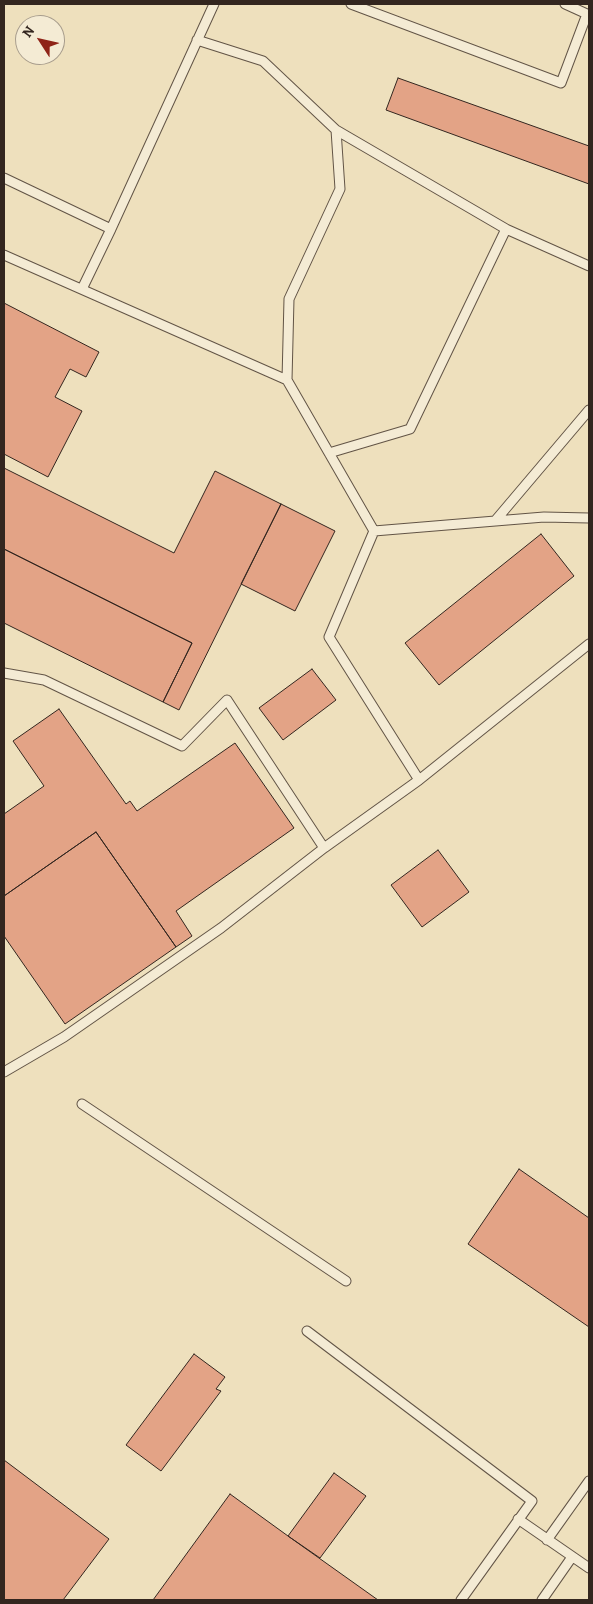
<!DOCTYPE html>
<style>
body{margin:0}
#map{position:relative;width:593px;height:1604px;overflow:hidden;background:#eee0bd;font-family:Alegreya,serif}
canvas{display:block}
.frame{position:absolute;inset:0;border:5px solid #33261f;pointer-events:none}
.north{position:absolute;left:15px;top:15px;width:50px;height:50px;box-sizing:border-box;background:#f4ebd4;border:1px solid #a79c8c;border-radius:50%;rotate:305deg;font-size:14px;font-weight:700;line-height:20px;text-align:center;color:#33261f}
.north::after{content:'';display:block;margin:auto;width:18px;height:22px;background:#8f2418;clip-path:polygon(50% 0,100% 100%,50% 72%,0 100%)}
</style>
<div id="map">
<canvas width="593" height="1604"></canvas>
<div class="frame"></div>
<div class="north">N</div>
</div>
<script>
const c = document.querySelector('canvas').getContext('2d');
c.lineJoin = 'round';
function fillPath(path, color) { c.fillStyle = color; c.fill(path, 'evenodd'); }
const shape = rows => new Path2D(rows.map(r => 'M' + r).join(''));
function stroke(path, color, width, dash) { c.strokeStyle = color; c.lineWidth = width; c.lineCap = dash ? 'butt' : 'round'; c.setLineDash(dash || []); c.stroke(path); }
const building = shape([
 [398,78,589,146,589,184,386,110,398,78],
 [4,303,99,352,86,377,70,369,55,397,82,411,48,477,4,454,4,303],
 [4,468,174,553,215,471,281,504,179,710,163,702,192,643,4,549,4,468],
 [281,504,335,531,295,611,241,584,281,504],
 [541,534,574,576,439,685,405,643,541,534],
 [4,549,192,643,163,702,4,623,4,549],
 [312,669,336,700,283,740,259,708,312,669],
 [59,709,126,804,130,801,137,811,235,743,294,828,176,911,192,936,176,947,96,832,4,896,4,814,44,786,13,741,59,709],
 [96,832,176,947,65,1024,4,936,4,896,96,832],
 [438,850,469,892,422,927,391,885,438,850],
 [519,1169,589,1218,589,1327,468,1244,519,1169],
 [194,1354,225,1377,216,1389,221,1391,161,1471,126,1445,194,1354],
 [4,1460,109,1539,63,1600,4,1600,4,1460],
 [334,1473,366,1496,320,1558,288,1536,334,1473],
 [230,1494,288,1536,378,1600,153,1600,230,1494]
]);
fillPath(building, '#e3a386');
stroke(building, '#33261f', 1);
const lane = shape([
 [351,4,561,83,587,14,565,4],
 [4,178,111,229,214,4],
 [506,229,589,266],
 [4,255,287,380,289,299,340,189,336,130,263,61,197,40],
 [82,289,111,229],
 [329,453,410,429,506,229,336,130],
 [495,521,589,410],
 [374,531,544,517,589,518],
 [4,673,44,680,182,746,227,700,324,848],
 [419,780,589,644],
 [4,1072,64,1037,221,928,324,848,419,780,329,637,374,531,287,380],
 [82,1104,346,1281],
 [307,1331,532,1501,461,1600],
 [518,1519,589,1568],
 [547,1540,589,1481],
 [542,1600,572,1557]
]);
stroke(lane, '#625446', 11);
stroke(lane, '#f4ebd4', 9);
</script>
